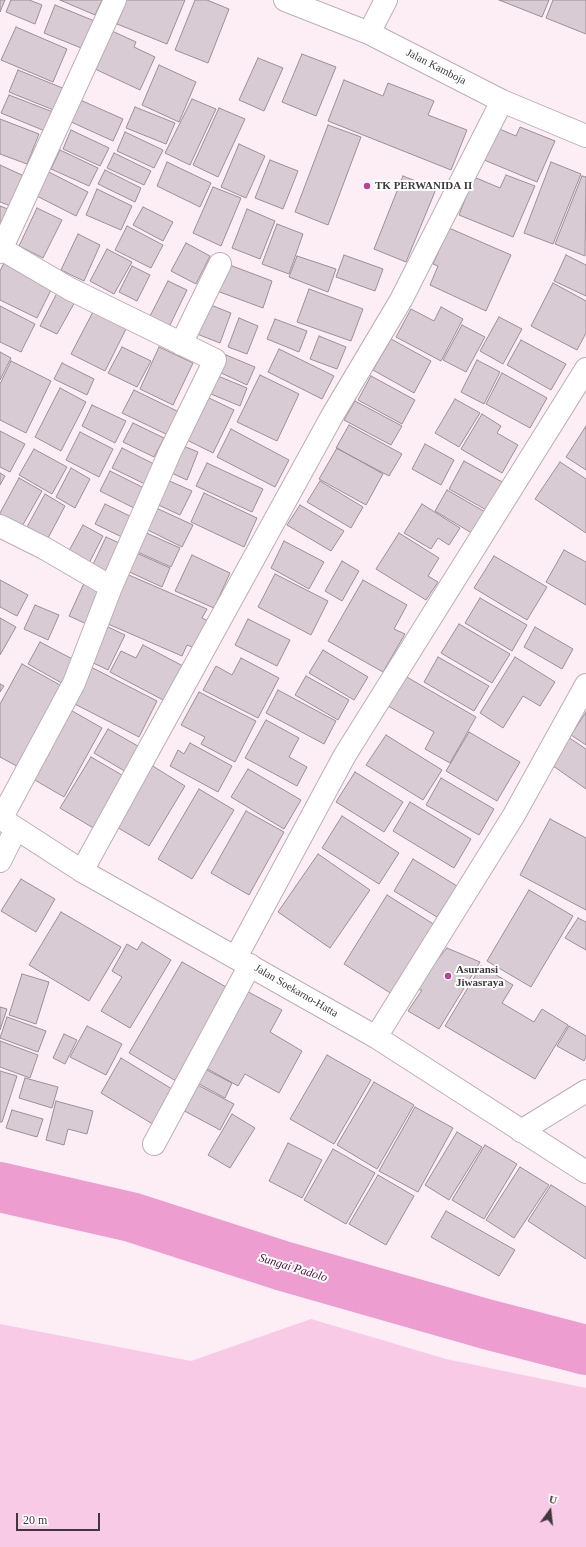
<!DOCTYPE html>
<style>
body{margin:0}
#map{position:relative;width:586px;height:1547px;overflow:hidden;background:#fdeef6;font-family:Georgia,serif}
canvas{display:block}
.north{position:absolute;left:530px;top:1491px;width:40px;height:40px;-webkit-text-stroke:3px #fff;paint-order:stroke;rotate:15deg;font-size:11px;font-weight:700;line-height:16px;text-align:center;color:#3f393d}
.north::after{content:'';display:block;margin:auto;width:14px;height:18px;background:#3f393d;clip-path:polygon(50% 0,100% 100%,50% 72%,0 100%)}
.scale{position:absolute;left:16px;top:1513px;width:84px;height:18px;box-sizing:border-box;border:2px solid #3f393d;border-top:0;padding-left:5px;font-size:12px;line-height:14px;white-space:nowrap;color:#3f393d;-webkit-text-stroke:3px #fff;paint-order:stroke}
</style>
<div id="map">
<canvas width="586" height="1547"></canvas>
<div class="north">U</div>
<div class="scale">20 m</div>
</div>
<script>
const c = document.querySelector('canvas').getContext('2d');
c.lineJoin = 'round';
function fillPath(path, color) { c.fillStyle = color; c.fill(path, 'evenodd'); }
const shape = rows => new Path2D(rows.map(r => 'M' + r).join(''));
function stroke(path, color, width, dash) { c.strokeStyle = color; c.lineWidth = width; c.lineCap = dash ? 'butt' : 'round'; c.setLineDash(dash || []); c.stroke(path); }
function write(font, color, halo, rows, align = 'center') {
  c.font = font + ' Georgia,serif'; c.lineWidth = 4; c.setLineDash([]); c.textBaseline = 'middle'; c.strokeStyle = halo; c.fillStyle = color; for (const [text, x, y, turn = 0] of rows) {
    c.save(); c.translate(x, y); c.rotate((+turn || 0) * Math.PI / 180); c.textAlign = isNaN(turn) ? turn : align; if (halo) c.strokeText(text, 0, 0); c.fillText(text, 0, 0); c.restore();
  }
}
fillPath(shape([
 [311,1319,446,1359,586,1388,586,1547,0,1547,0,1324,191,1361]
]), '#f9cae6');
stroke(shape([
 [0,1187,131,1217,283,1266,486,1324,586,1350]
]), '#ed9dcf', 50);
const building = shape([
 [0,0,5,0,0,12,0,0],
 [11,0,29,0,42,5,35,24,6,12,11,0],
 [60,0,102,0,95,15,60,0],
 [126,0,185,0,167,44,117,24,126,0],
 [195,0,207,0,229,9,208,63,175,50,195,0],
 [499,0,549,0,542,17,499,0],
 [553,0,586,0,586,34,546,18,553,0],
 [55,5,97,22,86,50,44,33,55,5],
 [16,27,67,49,53,82,1,60,16,27],
 [112,31,136,42,134,47,155,57,140,90,95,69,112,31],
 [302,54,336,67,316,116,282,102,302,54],
 [258,58,283,68,264,111,239,100,258,58],
 [159,65,196,82,179,122,142,105,159,65],
 [18,70,65,89,56,111,9,92,18,70],
 [344,80,383,96,388,83,434,101,428,115,467,130,451,170,328,121,344,80],
 [9,95,53,112,45,131,1,113,9,95],
 [78,99,123,119,113,141,69,121,78,99],
 [192,99,216,109,190,165,165,153,192,99],
 [135,107,175,123,166,144,126,128,135,107],
 [219,108,245,119,218,177,193,165,219,108],
 [0,119,39,134,27,164,0,154,0,119],
 [328,125,361,137,328,225,295,212,328,125],
 [490,125,516,136,520,127,555,141,537,182,477,157,490,125],
 [71,130,109,148,100,166,63,149,71,130],
 [125,132,163,150,154,168,117,151,125,132],
 [239,144,265,156,246,198,221,187,239,144],
 [60,150,98,168,89,186,51,169,60,150],
 [114,153,151,171,144,185,107,168,114,153],
 [270,160,298,171,283,209,255,198,270,160],
 [167,162,211,183,200,207,157,186,167,162],
 [551,162,581,174,553,244,524,233,551,162],
 [0,165,24,176,11,206,0,202,0,165],
 [45,170,88,192,76,216,33,194,45,170],
 [105,170,141,188,135,202,98,184,105,170],
 [506,175,535,186,513,237,459,215,474,177,500,188,506,175],
 [403,176,436,189,406,262,374,249,403,176],
 [582,176,586,177,585,256,555,244,582,176],
 [213,187,241,198,221,246,193,233,213,187],
 [97,189,132,206,121,230,86,215,97,189],
 [0,206,8,209,0,229,0,206],
 [143,207,173,222,163,241,133,225,143,207],
 [37,208,62,220,43,258,19,246,37,208],
 [247,209,275,221,260,259,232,248,247,209],
 [277,224,303,234,289,274,262,264,277,224],
 [127,226,163,245,151,268,115,250,127,226],
 [449,228,511,255,486,311,430,285,438,266,433,264,449,228],
 [78,234,100,245,84,281,61,270,78,234],
 [186,243,210,256,196,284,171,271,186,243],
 [107,249,132,262,114,294,90,281,107,249],
 [344,255,383,269,375,291,336,277,344,255],
 [566,255,586,265,586,296,554,281,566,255],
 [297,256,336,269,328,292,289,277,297,256],
 [5,261,54,284,37,318,0,300,0,271,5,261],
 [227,264,272,281,263,308,217,291,227,264],
 [132,266,150,275,137,301,119,292,132,266],
 [168,281,187,290,169,327,149,318,168,281],
 [553,283,586,301,586,333,577,350,531,326,553,283],
 [309,289,363,309,351,341,297,322,309,289],
 [58,291,76,300,57,334,40,326,58,291],
 [203,302,231,313,220,343,192,332,203,302],
 [0,306,35,324,21,352,0,342,0,306],
 [441,307,463,319,441,361,396,337,411,309,434,321,441,307],
 [95,308,128,325,105,371,71,354,95,308],
 [499,317,522,329,503,364,480,351,499,317],
 [239,318,258,326,247,354,228,347,239,318],
 [275,319,307,331,299,352,267,339,275,319],
 [462,325,485,337,466,372,443,360,462,325],
 [319,336,346,347,337,369,310,359,319,336],
 [391,339,431,361,414,393,373,370,391,339],
 [521,340,566,364,551,390,507,365,521,340],
 [122,347,151,361,137,387,108,373,122,347],
 [159,347,193,363,173,405,140,389,159,347],
 [279,349,334,376,322,399,268,372,279,349],
 [0,352,11,358,0,380,0,352],
 [226,355,255,367,247,385,219,372,226,355],
 [477,360,500,372,484,404,461,392,477,360],
 [11,361,51,381,26,433,0,420,0,384,11,361],
 [62,363,94,379,87,395,54,379,62,363],
 [502,373,547,398,530,428,486,404,502,373],
 [260,375,299,394,277,441,237,422,260,375],
 [218,376,247,388,240,406,211,394,218,376],
 [371,376,415,400,402,424,358,400,371,376],
 [60,388,86,402,61,451,35,437,60,388],
 [134,390,179,412,168,435,122,413,134,390],
 [205,396,234,410,213,453,185,439,205,396],
 [455,399,480,413,459,447,435,433,455,399],
 [355,401,402,426,391,445,344,420,355,401],
 [92,405,126,421,115,443,82,426,92,405],
 [482,414,501,426,497,433,518,445,502,473,461,449,482,414],
 [133,423,164,438,154,457,123,442,133,423],
 [349,425,402,454,389,476,336,448,349,425],
 [586,426,586,470,566,457,586,426],
 [231,429,289,460,275,487,217,457,231,429],
 [0,431,25,444,10,472,0,467,0,431],
 [80,432,113,449,99,477,66,460,80,432],
 [176,443,198,452,187,480,165,470,176,443],
 [425,444,454,460,441,485,412,469,425,444],
 [122,448,160,467,151,487,112,468,122,448],
 [337,448,383,474,366,505,319,479,337,448],
 [34,449,67,467,52,494,19,475,34,449],
 [464,461,504,483,488,511,449,489,464,461],
 [560,462,586,479,586,533,535,499,560,462],
 [207,463,263,489,252,512,196,486,207,463],
 [71,468,90,479,75,508,56,497,71,468],
 [110,471,148,490,138,510,100,491,110,471],
 [0,473,5,476,0,485,0,473],
 [19,478,42,491,20,530,0,519,0,513,19,478],
 [165,479,192,491,180,515,154,503,165,479],
 [320,481,363,507,351,528,307,502,320,481],
 [447,490,487,513,475,535,435,511,447,490],
 [204,493,257,518,244,547,191,522,204,493],
 [45,494,65,506,48,538,27,527,45,494],
 [105,504,138,520,128,540,95,524,105,504],
 [422,504,460,528,449,545,438,538,431,549,404,533,422,504],
 [300,505,344,531,331,551,287,525,300,505],
 [152,506,193,525,182,547,142,527,152,506],
 [83,525,103,536,86,569,65,558,83,525],
 [142,531,180,548,171,567,133,550,142,531],
 [399,533,439,558,428,576,438,582,426,600,376,569,399,533],
 [106,537,128,547,111,583,89,573,106,537],
 [284,541,324,562,309,589,271,568,284,541],
 [564,550,586,562,586,605,546,582,564,550],
 [132,551,170,568,162,587,123,569,132,551],
 [192,555,230,573,214,608,175,591,192,555],
 [494,556,547,587,527,620,474,588,494,556],
 [342,561,359,571,342,601,325,591,342,561],
 [122,572,207,609,202,618,210,622,197,649,187,645,182,656,101,621,122,572],
 [275,574,328,601,311,635,258,607,275,574],
 [0,580,28,595,17,616,0,607,0,580],
 [363,580,407,605,394,629,405,634,383,672,328,641,363,580],
 [85,581,107,591,91,626,69,616,85,581],
 [480,598,527,625,512,651,465,623,480,598],
 [35,605,59,615,48,640,24,629,35,605],
 [0,618,16,627,0,655,0,618],
 [248,619,290,640,277,666,235,645,248,619],
 [459,624,510,654,492,683,441,653,459,624],
 [104,625,125,635,108,670,87,660,104,625],
 [535,627,573,649,562,669,524,647,535,627],
 [40,642,78,662,65,685,28,664,40,642],
 [143,645,183,666,165,701,110,672,121,651,136,658,143,645],
 [323,650,368,677,354,700,309,673,323,650],
 [438,657,489,686,474,711,424,682,438,657],
 [515,657,555,682,540,706,523,696,503,728,480,713,515,657],
 [241,658,279,678,258,718,203,690,216,666,232,675,241,658],
 [22,664,69,690,24,770,0,757,0,704,22,664],
 [87,665,157,701,139,737,69,701,87,665],
 [306,676,349,700,338,720,295,695,306,676],
 [405,676,476,717,450,763,425,749,434,732,388,706,405,676],
 [0,684,4,686,0,692,0,684],
 [278,690,336,721,324,744,266,713,278,690],
 [199,692,256,721,235,762,201,744,205,737,181,725,199,692],
 [67,708,102,728,64,797,28,776,67,708],
 [586,712,586,745,571,735,586,712],
 [266,720,299,738,289,757,307,767,297,786,245,758,266,720],
 [108,729,143,749,128,773,94,753,108,729],
 [469,732,520,762,497,801,446,771,469,732],
 [386,735,442,770,423,800,366,765,386,735],
 [568,737,586,749,586,789,549,763,568,737],
 [190,743,232,766,218,792,170,766,178,750,184,754,190,743],
 [91,757,127,778,95,829,60,808,91,757],
 [151,765,185,786,149,846,115,826,151,765],
 [248,769,301,800,284,829,231,797,248,769],
 [355,772,403,802,384,832,336,802,355,772],
 [441,778,494,809,479,835,426,805,441,778],
 [199,789,234,810,192,879,158,859,199,789],
 [410,802,471,839,454,868,393,831,410,802],
 [246,811,284,832,249,895,211,873,246,811],
 [342,816,399,853,379,884,322,848,342,816],
 [550,819,586,838,586,910,520,875,550,819],
 [318,854,370,890,330,948,278,912,318,854],
 [413,859,457,886,437,917,394,891,413,859],
 [21,879,55,899,36,932,1,911,21,879],
 [529,890,573,916,531,987,487,961,529,890],
 [387,895,435,925,392,994,344,964,387,895],
 [61,912,121,947,89,1001,29,965,61,912],
 [578,918,586,922,586,950,565,938,578,918],
 [142,942,171,960,130,1028,101,1011,122,977,112,971,127,944,137,950,142,942],
 [447,948,480,962,439,1029,408,1011,422,990,413,989,447,948],
 [182,962,235,992,181,1084,129,1053,182,962],
 [481,966,513,985,502,1003,534,1022,542,1009,568,1025,535,1079,445,1026,481,966],
 [22,974,49,982,36,1024,9,1015,22,974],
 [241,988,282,1010,270,1032,302,1051,279,1093,245,1074,238,1086,199,1064,241,988],
 [0,1007,7,1009,0,1030,0,1007],
 [7,1017,46,1031,38,1052,0,1038,7,1017],
 [87,1026,122,1044,106,1075,70,1057,87,1026],
 [569,1026,586,1036,586,1057,584,1061,557,1046,569,1026],
 [64,1034,77,1040,65,1064,53,1058,64,1034],
 [0,1041,38,1055,30,1078,0,1067,0,1041],
 [327,1055,371,1080,334,1144,290,1119,327,1055],
 [121,1058,177,1092,156,1126,101,1093,121,1058],
 [199,1066,232,1083,225,1098,192,1080,199,1066],
 [0,1071,17,1076,2,1122,0,1122,0,1071],
 [25,1078,58,1087,52,1108,19,1098,25,1078],
 [190,1081,234,1104,220,1130,177,1107,190,1081],
 [374,1082,414,1105,377,1169,337,1145,374,1082],
 [56,1101,93,1111,87,1134,68,1129,64,1145,46,1140,56,1101],
 [415,1107,453,1128,418,1192,379,1171,415,1107],
 [12,1110,43,1119,37,1137,6,1128,12,1110],
 [232,1114,255,1128,230,1168,208,1155,232,1114],
 [457,1132,482,1147,449,1200,425,1185,457,1132],
 [288,1143,322,1160,302,1198,269,1181,288,1143],
 [485,1145,517,1164,484,1219,452,1200,485,1145],
 [333,1149,375,1173,346,1224,304,1200,333,1149],
 [520,1167,549,1185,514,1238,486,1220,520,1167],
 [378,1175,414,1196,386,1245,349,1224,378,1175],
 [551,1185,586,1207,586,1259,528,1221,551,1185],
 [446,1211,515,1250,499,1276,431,1237,446,1211]
]);
fillPath(building, '#d9cbd3');
stroke(building, '#9c8f96', 1);
const minor = shape([
 [285,0,369,33,502,101,586,136],
 [369,33,386,0],
 [0,248,70,289,215,360,170,452,111,587],
 [0,252,115,0],
 [181,344,220,264],
 [0,526,44,548,111,587,74,683,1,819],
 [0,861,16,829],
 [82,871,332,416,401,300,502,101],
 [236,957,345,755,586,369],
 [376,1037,514,815,586,685],
 [154,1144,250,965]
]);
const secondary = shape([
 [521,1131,586,1091]
]);
const trunk = shape([
 [0,818,82,871,376,1037,586,1172]
]);
stroke(minor, '#bcaeb6', 24);
stroke(secondary, '#bcaeb6', 24);
stroke(trunk, '#bcaeb6', 24);
stroke(minor, '#fff', 22);
stroke(secondary, '#fff', 22);
stroke(trunk, '#fff', 22);
for (const [x, y, r, color] of [
 [367,186,4,"#bb4295"],
 [448,976,4,"#bb4295"]
]) { const dot = new Path2D(); dot.arc(x, y, r, 0, 2 * Math.PI); c.fillStyle = color; c.fill(dot); stroke(dot, '#fff', 1.5); }
write('11px', '#3f393d', '#fff', [
 ["Jalan Kamboja",436,67,27],
 ["Jalan Soekarno-Hatta",296,991,30]
]);
write('bold 11px', '#3f393d', '#fff', [
 ["TK PERWANIDA II",375,186],
 ["Asuransi",456,970],
 ["Jiwasraya",456,983]
], 'left');
write('italic 12px', '#530d3f', '#fff', [
 ["Sungai Padolo",293,1268,17]
]);
</script>
